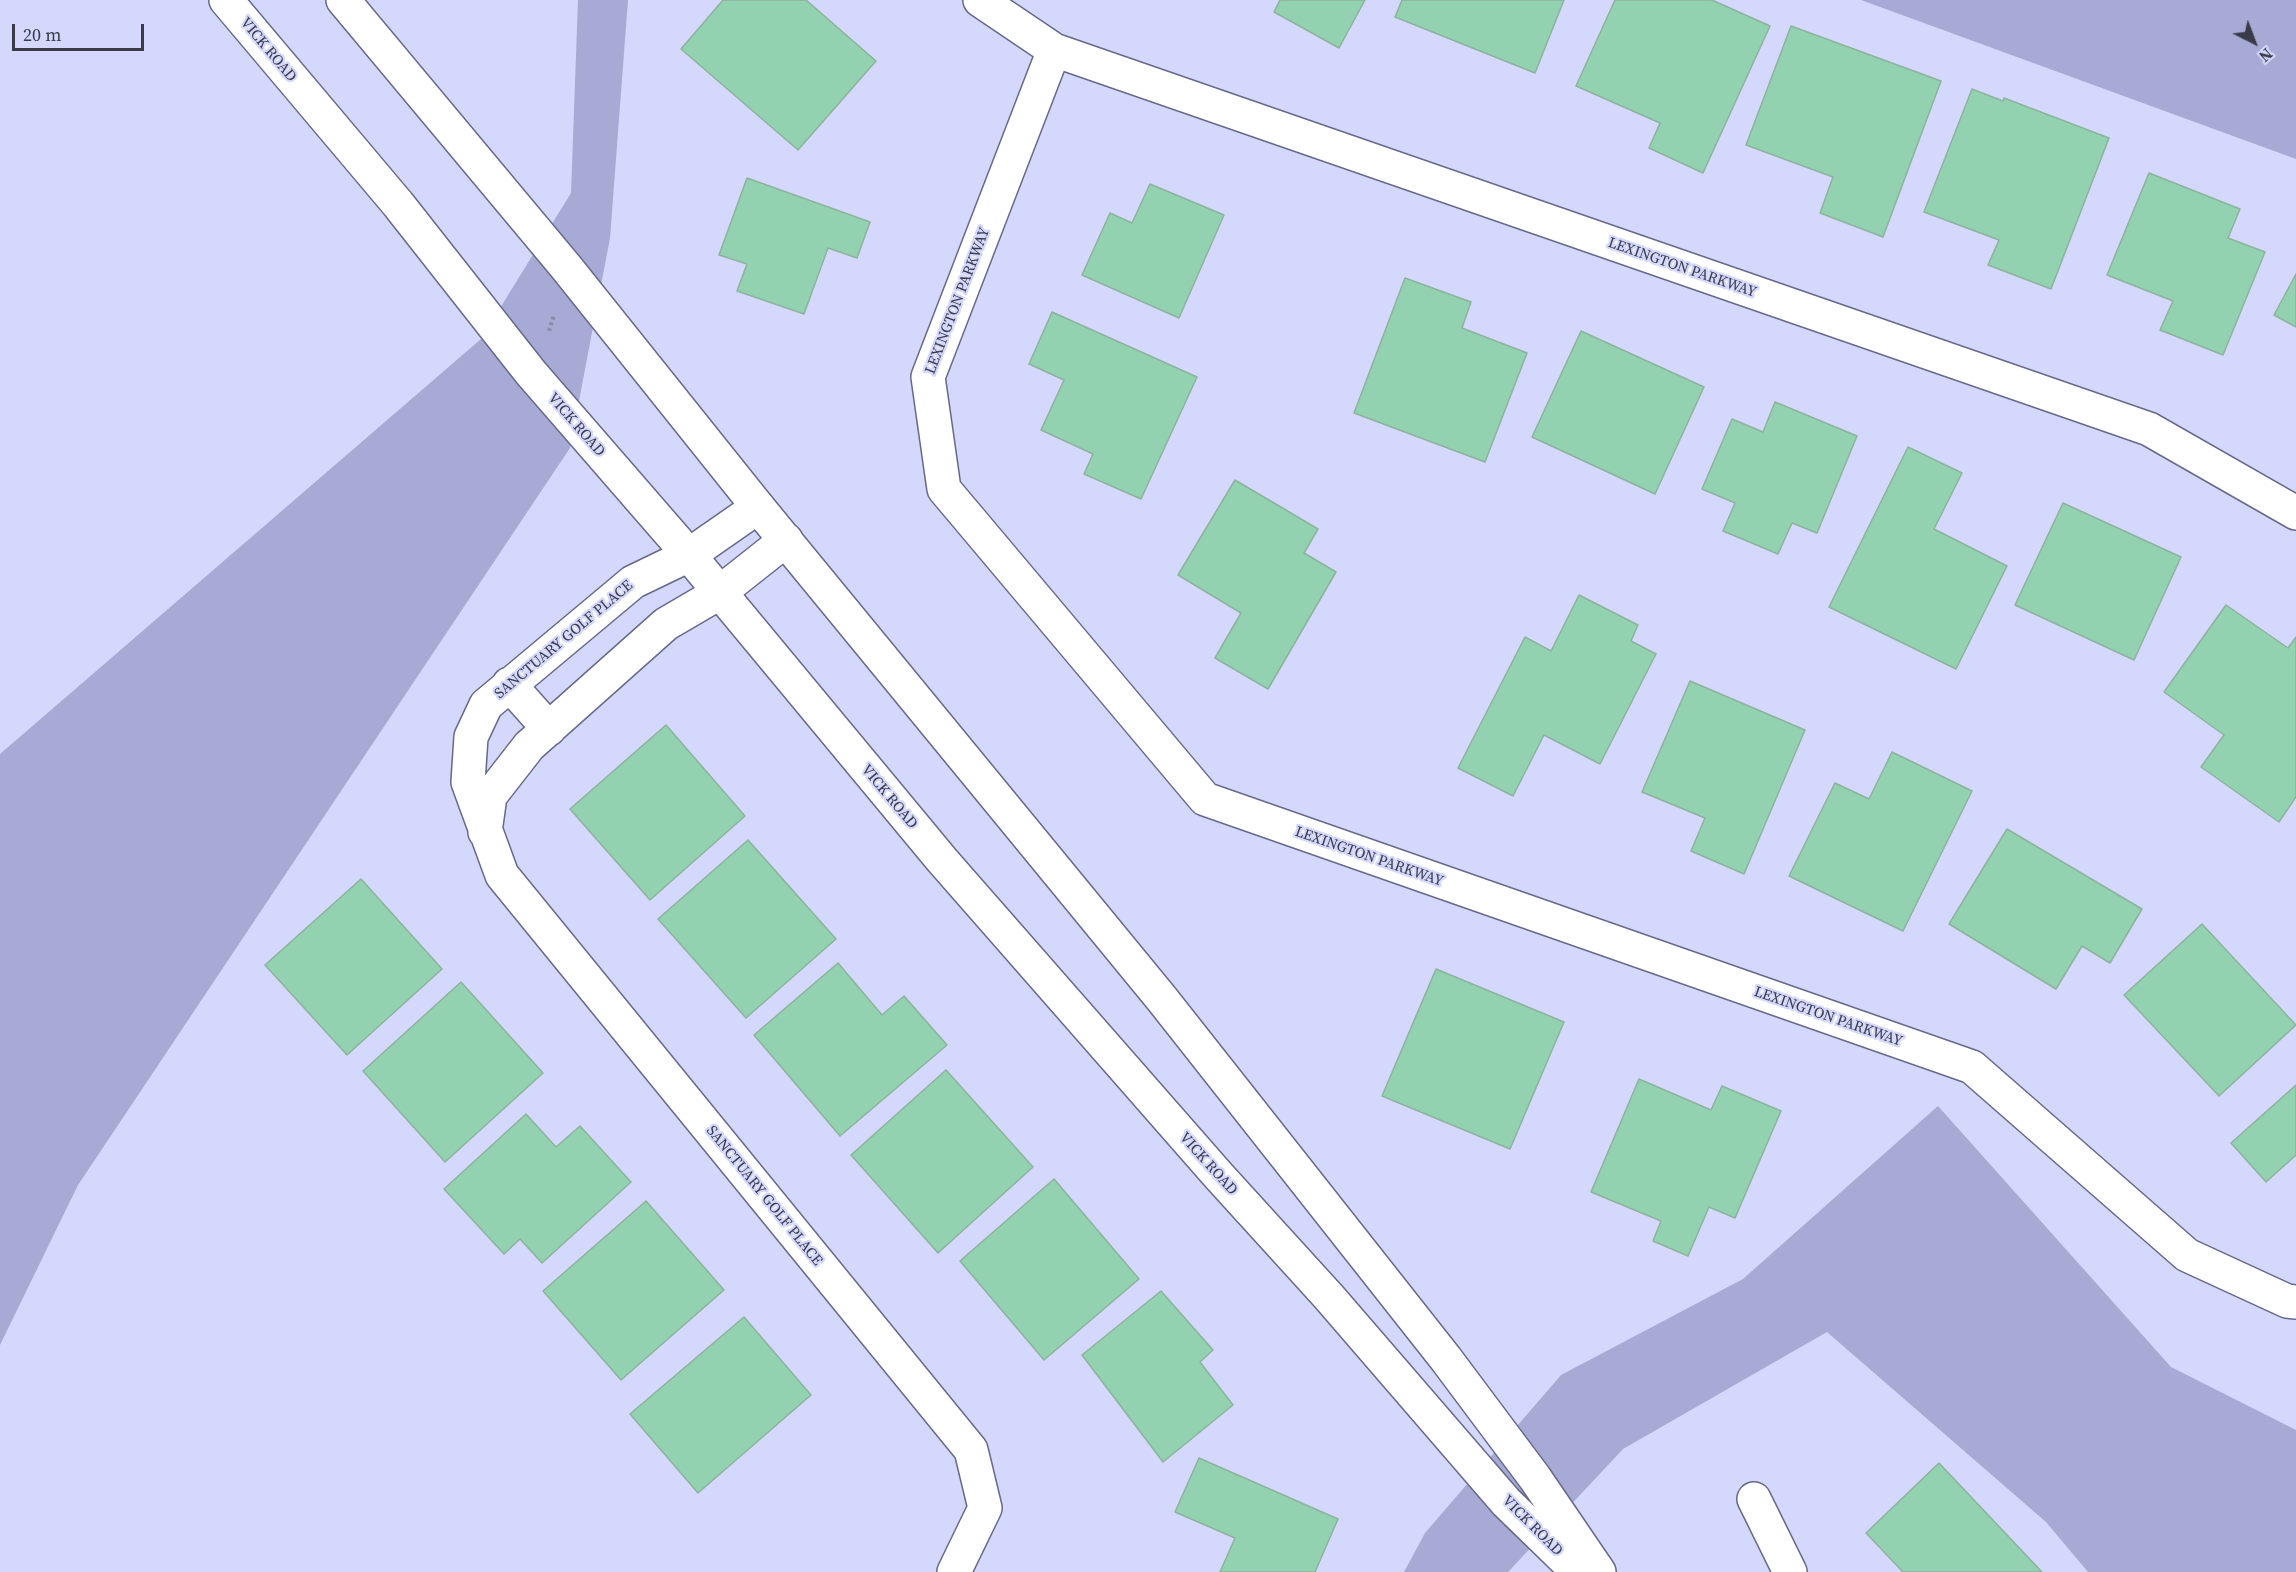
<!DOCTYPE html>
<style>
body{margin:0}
#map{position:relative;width:2296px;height:1572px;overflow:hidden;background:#d4d8fd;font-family:"Source Serif 4",serif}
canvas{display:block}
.north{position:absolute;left:2224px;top:12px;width:60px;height:60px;-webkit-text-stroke:4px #d4d8fd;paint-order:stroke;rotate:138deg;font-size:16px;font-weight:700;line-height:24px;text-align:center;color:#393b49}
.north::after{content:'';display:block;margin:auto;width:21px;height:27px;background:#393b49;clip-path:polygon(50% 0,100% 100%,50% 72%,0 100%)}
.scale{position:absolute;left:12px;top:24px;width:132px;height:27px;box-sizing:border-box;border:3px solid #393b49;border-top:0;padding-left:8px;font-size:18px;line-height:21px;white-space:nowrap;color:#393b49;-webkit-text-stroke:4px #d4d8fd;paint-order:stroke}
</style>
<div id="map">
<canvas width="2296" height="1572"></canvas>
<div class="north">N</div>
<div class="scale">20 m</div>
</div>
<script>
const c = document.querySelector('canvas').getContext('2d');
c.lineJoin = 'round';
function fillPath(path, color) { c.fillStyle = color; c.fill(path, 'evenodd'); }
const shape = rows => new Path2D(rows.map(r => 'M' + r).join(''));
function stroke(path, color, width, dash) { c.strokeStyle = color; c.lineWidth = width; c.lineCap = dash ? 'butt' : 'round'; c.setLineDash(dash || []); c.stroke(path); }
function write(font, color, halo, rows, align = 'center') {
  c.font = font + ' "Source Serif 4",serif'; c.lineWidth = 4.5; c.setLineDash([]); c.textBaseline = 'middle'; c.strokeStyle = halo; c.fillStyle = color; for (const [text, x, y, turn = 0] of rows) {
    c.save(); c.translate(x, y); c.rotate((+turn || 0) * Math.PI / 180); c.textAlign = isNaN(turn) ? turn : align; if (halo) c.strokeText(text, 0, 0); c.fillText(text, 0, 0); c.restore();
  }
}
fillPath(shape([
 [578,0,628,0,610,238,570,448,78,1185,0,1345,0,754,481,339,571,193],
 [1861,0,2296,0,2296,159],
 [1938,1106,2171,1367,2296,1430,2296,1572,2088,1572,2046,1522,1827,1332,1623,1449,1508,1572,1404,1572,1425,1533,1561,1375,1743,1279]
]), '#a6aad5');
const building = shape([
 [723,0,806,0,876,61,798,150,681,49,723,0],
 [1280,0,1365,0,1339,48,1274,12,1280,0],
 [1402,0,1564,0,1535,73,1395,17,1402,0],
 [1615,0,1712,0,1770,26,1703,173,1649,148,1660,123,1576,86,1615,0],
 [1791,26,1941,81,1883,237,1820,213,1833,177,1746,145,1791,26],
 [1972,89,2003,101,2004,98,2109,138,2051,289,1988,265,1999,240,1924,212,1972,89],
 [2149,173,2240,209,2228,238,2265,252,2223,355,2160,330,2173,301,2107,275,2149,173],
 [747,178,870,222,857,258,828,248,804,314,737,291,747,264,719,255,747,178],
 [1150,184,1224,215,1179,318,1082,275,1110,213,1132,223,1150,184],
 [2296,274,2296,327,2274,315,2296,274],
 [1405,278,1471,302,1462,328,1527,353,1485,462,1354,413,1405,278],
 [1052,312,1197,377,1141,499,1084,474,1093,454,1041,430,1064,380,1029,364,1052,312],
 [1581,331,1704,387,1655,494,1532,437,1581,331],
 [1775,402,1857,436,1817,533,1792,523,1778,554,1723,531,1735,503,1702,489,1732,419,1763,432,1775,402],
 [1908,447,1962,473,1934,529,2007,566,1956,669,1829,607,1908,447],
 [1235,480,1318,529,1304,553,1336,572,1268,689,1215,658,1241,613,1178,575,1235,480],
 [2063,503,2181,557,2134,660,2015,605,2063,503],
 [1579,595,1638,625,1631,641,1656,654,1600,764,1544,735,1513,796,1458,768,1525,637,1551,651,1579,595],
 [2226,605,2288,648,2296,637,2296,797,2279,822,2201,767,2224,735,2164,692,2226,605],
 [1690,681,1805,730,1744,874,1691,851,1705,818,1642,792,1690,681],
 [666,725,745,816,650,900,570,809,666,725],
 [1892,752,1972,791,1903,931,1789,876,1835,783,1869,799,1892,752],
 [2007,829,2142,909,2110,963,2082,946,2056,989,1949,924,2007,829],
 [748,840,836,939,746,1018,658,919,748,840],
 [361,879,442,969,347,1055,265,965,361,879],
 [2202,924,2296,1025,2219,1096,2124,995,2202,924],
 [838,963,882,1015,904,996,947,1045,840,1136,754,1035,838,963],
 [1436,969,1564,1022,1510,1149,1382,1096,1436,969],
 [461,982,543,1073,445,1162,363,1071,461,982],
 [946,1070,1033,1167,938,1253,851,1155,946,1070],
 [1639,1079,1711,1110,1722,1086,1781,1111,1735,1218,1709,1207,1688,1256,1653,1241,1661,1221,1591,1192,1639,1079],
 [2296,1085,2296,1155,2266,1182,2231,1143,2296,1085],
 [526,1114,556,1147,580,1126,631,1182,542,1263,520,1239,504,1254,444,1189,526,1114],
 [1054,1179,1139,1279,1044,1360,960,1261,1054,1179],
 [646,1201,724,1290,621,1380,543,1291,646,1201],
 [1161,1291,1213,1350,1200,1362,1233,1405,1163,1462,1082,1355,1161,1291],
 [744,1317,811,1395,698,1493,630,1414,744,1317],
 [1199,1458,1338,1519,1315,1572,1220,1572,1235,1538,1175,1512,1199,1458],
 [1939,1463,2042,1572,1903,1572,1866,1533,1939,1463]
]);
fillPath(building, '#93d2b0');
stroke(building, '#8db29d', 1.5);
const street = shape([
 [980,0,1054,50,2149,429,2296,513],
 [1054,50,928,377,944,489,1205,799,1972,1067,2187,1255,2287,1301,2296,1302],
 [758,507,689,555,633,582,486,705,471,737,468,782,502,875,971,1450,985,1508,954,1572],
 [509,684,549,729],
 [485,832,490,796,529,746,666,624,719,593,786,540],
 [1754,1499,1790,1572]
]);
const secondary = shape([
 [226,0,398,204,531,373,689,555,942,860,1218,1175,1329,1297,1506,1502,1578,1572],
 [343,0,566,267,758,507,1162,999,1446,1359,1535,1478,1599,1572]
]);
stroke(street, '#666989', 36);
stroke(secondary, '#666989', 36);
stroke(shape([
 [549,331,554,315]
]), '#8b8ea8', 4, [3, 3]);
stroke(street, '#fff', 33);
stroke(secondary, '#fff', 33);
write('15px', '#393b49', '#d4d8fd', [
 ["VICK ROAD",268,50,50],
 ["LEXINGTON PARKWAY",1682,268,19],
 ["LEXINGTON PARKWAY",958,301,-69],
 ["VICK ROAD",576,425,49],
 ["SANCTUARY GOLF PLACE",564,640,-40],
 ["VICK ROAD",889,797,50],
 ["LEXINGTON PARKWAY",1369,857,19],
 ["LEXINGTON PARKWAY",1828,1017,19],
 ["VICK ROAD",1208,1164,48],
 ["SANCTUARY GOLF PLACE",764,1196,51],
 ["VICK ROAD",1532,1526,45]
]);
</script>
